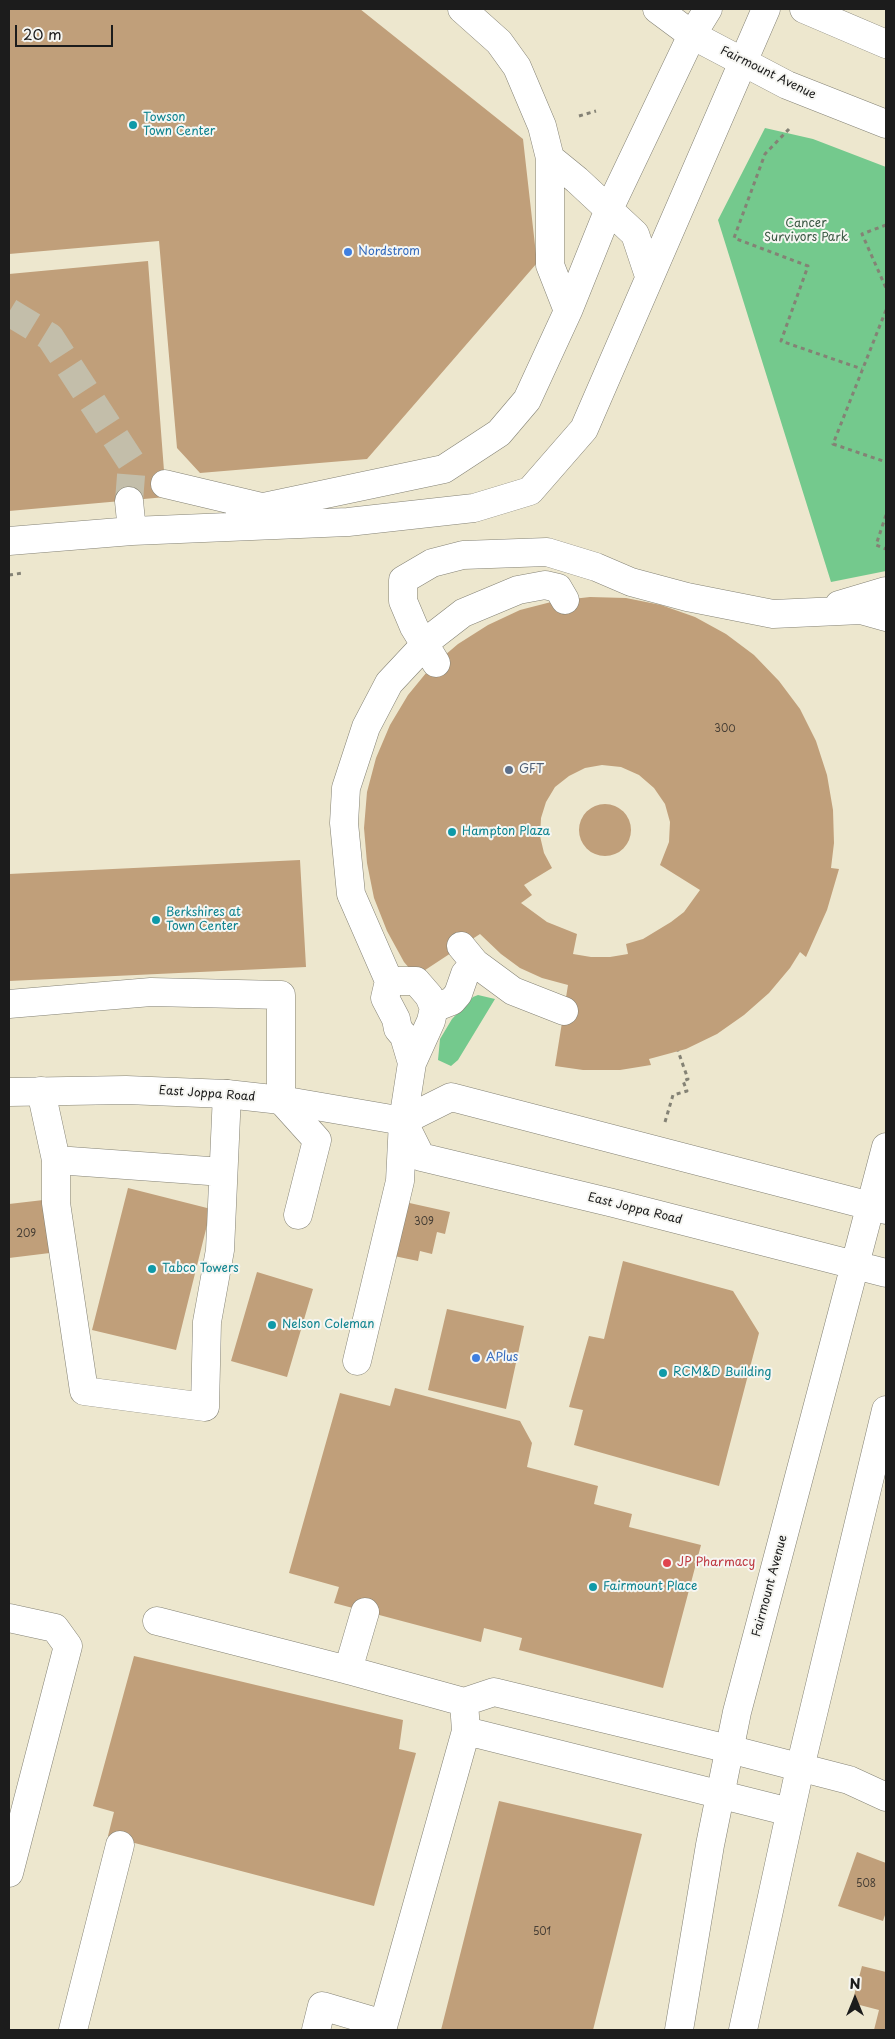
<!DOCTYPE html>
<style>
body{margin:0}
#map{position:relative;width:895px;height:2039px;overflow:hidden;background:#ede7ce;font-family:"Playpen Sans",sans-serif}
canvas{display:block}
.frame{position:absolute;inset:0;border:10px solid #1c1c1c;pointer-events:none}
.north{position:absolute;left:830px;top:1974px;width:50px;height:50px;-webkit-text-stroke:4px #f6f6f2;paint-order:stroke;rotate:0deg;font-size:14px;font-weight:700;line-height:20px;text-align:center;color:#1c1c1c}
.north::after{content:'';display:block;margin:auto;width:18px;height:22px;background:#1c1c1c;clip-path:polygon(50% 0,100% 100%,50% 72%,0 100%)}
.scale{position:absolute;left:15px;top:25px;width:98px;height:22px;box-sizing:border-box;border:2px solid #1c1c1c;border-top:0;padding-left:6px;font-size:15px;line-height:18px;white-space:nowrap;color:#1c1c1c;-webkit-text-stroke:4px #f6f6f2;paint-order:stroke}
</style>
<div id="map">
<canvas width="895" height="2039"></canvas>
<div class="frame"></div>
<div class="north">N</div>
<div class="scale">20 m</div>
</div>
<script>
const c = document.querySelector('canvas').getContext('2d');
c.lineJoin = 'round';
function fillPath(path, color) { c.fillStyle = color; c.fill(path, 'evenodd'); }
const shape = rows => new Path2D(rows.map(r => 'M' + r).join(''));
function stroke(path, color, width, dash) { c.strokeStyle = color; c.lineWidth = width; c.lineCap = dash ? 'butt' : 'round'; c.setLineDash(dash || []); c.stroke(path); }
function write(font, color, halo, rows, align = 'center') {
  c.font = font + ' "Playpen Sans",sans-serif'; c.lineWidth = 4; c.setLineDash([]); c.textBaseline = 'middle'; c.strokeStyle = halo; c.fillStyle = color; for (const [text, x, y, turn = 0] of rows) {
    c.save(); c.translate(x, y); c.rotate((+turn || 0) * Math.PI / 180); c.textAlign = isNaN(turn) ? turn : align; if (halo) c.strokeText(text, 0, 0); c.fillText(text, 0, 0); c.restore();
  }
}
fillPath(shape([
 [765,128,813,139,886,167,886,571,831,582,718,220],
 [478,995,495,999,458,1060,451,1066,438,1060,440,1039,452,1019,473,997]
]), '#74c98d');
fillPath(shape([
 [9,9,360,9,523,139,537,263,367,459,200,473,177,448,159,241,9,254],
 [148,261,166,497,9,511,9,274],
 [590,597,626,598,661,605,695,617,726,634,754,655,779,681,800,709,816,741,827,775,833,810,834,843,831,868,839,869,827,910,806,957,800,952,790,968,769,993,744,1015,717,1034,686,1049,649,1059,651,1065,620,1070,583,1070,555,1066,568,985,542,978,520,968,501,954,480,934,416,976,404,962,387,931,374,898,367,863,364,828,367,792,376,758,390,725,408,695,431,667,458,644,488,625,520,610,555,601],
 [602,765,621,767,639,775,654,788,665,804,670,822,669,842,660,865,700,890,684,912,671,922,643,939,626,944,628,954,610,957,591,957,573,954,577,934,547,922,521,903,532,895,524,885,552,868,544,853,540,836,541,818,546,802,555,787,569,776,585,768],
 '579 830a26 26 0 1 1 52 0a26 26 0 1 1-52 0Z',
 [300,860,306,967,9,981,9,874],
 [128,1188,211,1209,176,1350,92,1330],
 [52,1199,58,1252,9,1258,9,1204],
 [405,1202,450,1212,445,1234,437,1232,432,1254,420,1251,418,1261,394,1256],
 [623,1261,733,1291,759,1333,719,1486,574,1445,583,1410,569,1407,589,1336,604,1339],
 [257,1272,313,1289,287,1377,231,1361],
 [447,1309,524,1326,506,1409,428,1390],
 [395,1388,520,1421,532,1443,527,1467,598,1486,594,1504,632,1514,629,1527,701,1545,663,1688,519,1650,522,1638,484,1628,481,1642,334,1603,339,1587,289,1573,340,1393,390,1406],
 [134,1656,403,1720,399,1749,416,1753,374,1906,108,1836,114,1812,93,1806],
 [499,1801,642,1834,593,2030,441,2030],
 [857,1852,886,1863,886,1912,883,1921,838,1906],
 [862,1966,886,1972,886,2030,874,2030,879,2010,852,2003]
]), '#c09f7a');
stroke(shape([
 [9,312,50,337,132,463,129,501]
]), '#c3beaa', 28, [28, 14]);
const minor = shape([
 [462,9,499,42,517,67,542,126,550,158,550,265,568,311],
 [550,158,577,180,635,234,649,276],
 [165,484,262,507],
 [129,501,132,531],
 [240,512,444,469,499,433,527,400,568,311,609,209,692,35,708,9],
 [9,541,132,531,348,522,474,508,530,491,584,429,766,9],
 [839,605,886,591],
 [436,663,414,627,403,601,403,580,432,563,463,555,547,552,596,567,631,582,687,597,773,614,861,610,886,617],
 [461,946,475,963,513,991,564,1011],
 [9,1004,151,992,281,995,281,1100,317,1140,298,1215],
 [434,1008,452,1001,458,994,465,974,475,963],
 [412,1063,404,1036,398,1029,396,1019,385,998,389,981,351,894,344,823,346,788,366,727,389,683,432,637,463,613,518,590,545,585,558,588,565,600],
 [41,1091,56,1160,56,1203,84,1391,205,1407,207,1322,220,1250,227,1094],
 [56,1160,223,1172],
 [357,1361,400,1181,403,1121,412,1063,431,1021,434,1008,429,996,416,981,389,981],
 [9,1618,55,1628,68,1646,9,1873],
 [157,1621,348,1670,464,1702,494,1692,729,1749,849,1780,886,1797],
 [348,1670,365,1612],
 [466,1731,790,1812],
 [73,2030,120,1845],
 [316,2030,322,2006,383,2024],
 [382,2030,466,1731,464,1702]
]);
const major = shape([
 [657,9,692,35,787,85,886,124],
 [804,9,886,44],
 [9,1092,126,1090,227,1094,281,1100,403,1121,451,1097,886,1210],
 [403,1121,421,1157,613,1203,886,1273],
 [679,2030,710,1845,737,1712,886,1147],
 [743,2030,800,1768,886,1410]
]);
stroke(minor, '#848275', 29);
stroke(major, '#848275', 29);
stroke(shape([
 [579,116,596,111],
 [789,129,765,154,734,238,808,266,781,341,862,369],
 [886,225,862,234,886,288],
 [886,310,833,444,886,462],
 [886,515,876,545,886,549],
 [9,575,23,573],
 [665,1122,673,1095,687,1091,683,1081,688,1079,678,1051]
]), '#848275', 3, [4, 4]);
stroke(minor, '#fff', 28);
stroke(major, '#fff', 28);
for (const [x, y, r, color] of [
 [133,125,5,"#0f9aa8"],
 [348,252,5,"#3f7fe0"],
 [509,770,5,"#5c6f8a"],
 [452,832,5,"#0f9aa8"],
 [156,920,5,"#0f9aa8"],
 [152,1269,5,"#0f9aa8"],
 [272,1325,5,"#0f9aa8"],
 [476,1358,5,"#3f7fe0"],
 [663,1373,5,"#0f9aa8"],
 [667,1563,5,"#e0444e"],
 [593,1587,5,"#0f9aa8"]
]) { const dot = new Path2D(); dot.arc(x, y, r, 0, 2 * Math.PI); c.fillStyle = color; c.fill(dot); stroke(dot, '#f6f6f2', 2); }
write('10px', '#453d34', null, [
 ["300",725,729],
 ["309",424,1222],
 ["209",26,1234],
 ["508",866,1884],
 ["501",542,1932]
]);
write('12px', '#1c1c1c', '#f6f6f2', [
 ["Fairmount Avenue",768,73,26],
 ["East Joppa Road",207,1094,4],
 ["East Joppa Road",635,1209,14],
 ["Fairmount Avenue",770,1586,-75]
]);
write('12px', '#0d838f', '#f6f6f2', [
 ["Towson",143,118],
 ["Town Center",143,132],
 ["Hampton Plaza",462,832],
 ["Berkshires at",166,913],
 ["Town Center",166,927],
 ["Tabco Towers",162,1269],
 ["Nelson Coleman",282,1325],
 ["RCM&D Building",673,1373],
 ["Fairmount Place",603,1587]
], 'left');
write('12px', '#3b5944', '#f6f6f2', [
 ["Cancer",806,224],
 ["Survivors Park",806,238]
]);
write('12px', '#366cbe', '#f6f6f2', [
 ["Nordstrom",358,252],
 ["APlus",486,1358]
], 'left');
write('12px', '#4e5e75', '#f6f6f2', [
 ["GFT",519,770]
], 'left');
write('12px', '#be3a42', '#f6f6f2', [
 ["JP Pharmacy",677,1563]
], 'left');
</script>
